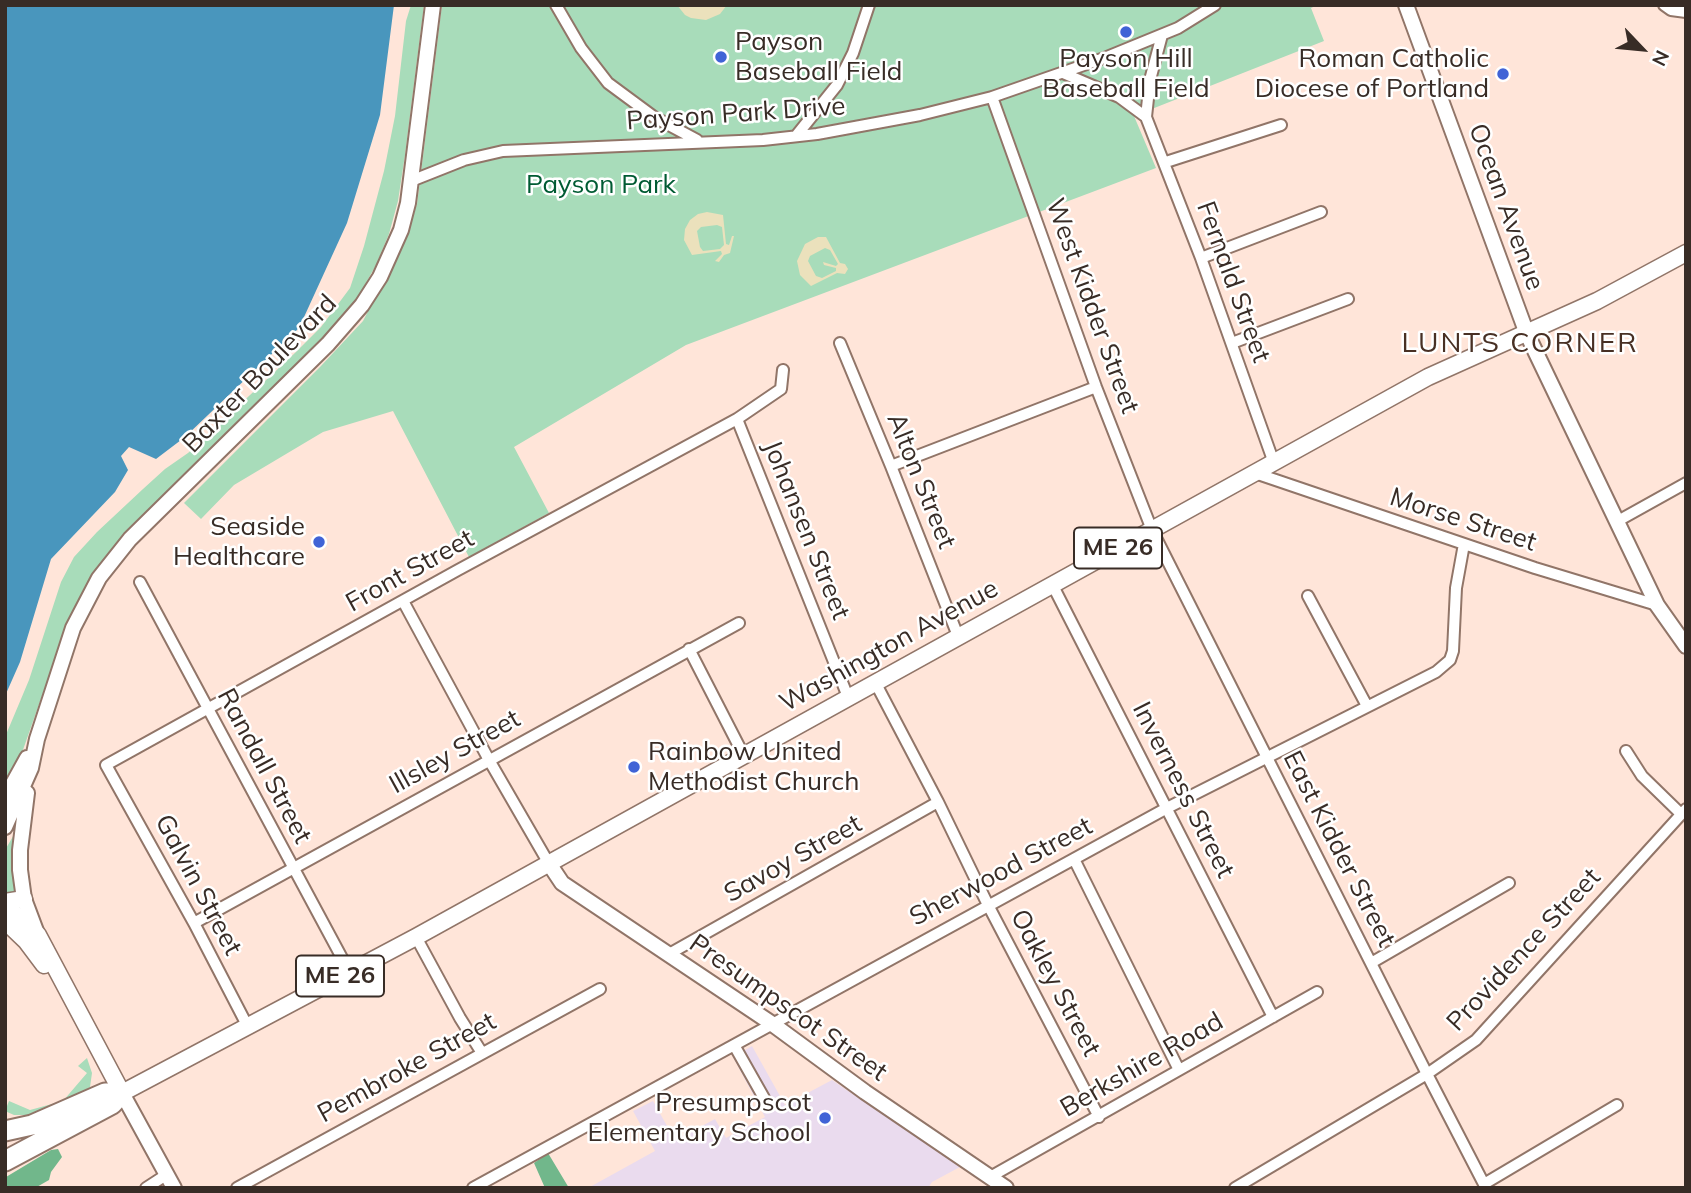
<!DOCTYPE html>
<style>
body{margin:0}
#map{position:relative;width:1691px;height:1193px;overflow:hidden;background:#ffe5d9;font-family:Mulish,sans-serif}
canvas{display:block}
.frame{position:absolute;inset:0;border:7px solid #382c26;pointer-events:none}
.north{position:absolute;left:1607px;top:14px;width:70px;height:70px;-webkit-text-stroke:5px #fff;paint-order:stroke;rotate:116deg;font-size:19px;font-weight:700;line-height:28px;text-align:center;color:#382c26}
.north::after{content:'';display:block;margin:auto;width:24px;height:32px;background:#382c26;clip-path:polygon(50% 0,100% 100%,50% 72%,0 100%)}
</style>
<div id="map">
<canvas width="1691" height="1193"></canvas>
<div class="frame"></div>
<div class="north">N</div>
</div>
<script>
const c = document.querySelector('canvas').getContext('2d');
c.lineJoin = 'round';
function fillPath(path, color) { c.fillStyle = color; c.fill(path, 'evenodd'); }
const shape = rows => new Path2D(rows.map(r => 'M' + r).join(''));
function stroke(path, color, width, dash) { c.strokeStyle = color; c.lineWidth = width; c.lineCap = dash ? 'butt' : 'round'; c.setLineDash(dash || []); c.stroke(path); }
function write(font, color, halo, rows, align = 'center') {
  c.font = font + ' Mulish,sans-serif'; c.lineWidth = 5; c.setLineDash([]); c.textBaseline = 'middle'; c.strokeStyle = halo; c.fillStyle = color; for (const [text, x, y, turn = 0] of rows) {
    c.save(); c.translate(x, y); c.rotate((+turn || 0) * Math.PI / 180); c.textAlign = isNaN(turn) ? turn : align; if (halo) c.strokeText(text, 0, 0); c.fillText(text, 0, 0); c.restore();
  }
}
fillPath(shape([
 [752,1046,785,1105,832,1080,960,1167,932,1182,928,1188,588,1188,655,1151,633,1111,653,1101,675,1140,715,1119,726,1138,765,1117,733,1057]
]), '#eadbee');
fillPath(shape([
 [411,5,424,5,405,155,398,201,389,234,376,265,352,308,335,328,121,537,95,571,78,600,67,625,18,764,5,788,5,737,29,680,61,582,74,557,97,532,143,489,165,469,188,453,296,352,321,327,350,288,364,246,384,171,395,116,406,21],
 [442,5,1318,5,1311,8,1324,41,1134,116,1156,168,686,345,514,447,549,513,469,557,393,411,323,432,234,485,201,519,184,503,320,367,363,321,405,239,417,204],
 [22,821,22,897,5,898,5,850],
 [87,1058,92,1073,90,1087,53,1109,34,1115,14,1115,5,1111,9,1101,30,1110,63,1101,87,1073,78,1066]
]), '#a8dcba');
fillPath(shape([
 [58,1149,62,1157,51,1172,49,1180,35,1188,5,1188,6,1177,51,1150],
 [548,1153,569,1188,545,1188,534,1163]
]), '#71b78b');
fillPath(shape([
 [677,5,727,5,720,14,706,20,691,18,685,15],
 [707,212,723,215,726,244,729,245,732,236,734,236,730,253,724,255,719,262,715,261,722,254,721,251,692,255,684,240,685,229,690,220,698,214],
 [717,225,722,227,724,245,720,249,703,251,700,247,697,231,701,227],
 [818,237,826,237,840,263,845,264,848,269,845,274,837,273,811,286,800,275,797,261,805,244],
 [825,248,830,250,838,264,836,266,823,262,824,265,836,268,836,271,822,278,816,276,808,261,810,256]
]), '#ebe1bc');
fillPath(shape([
 [5,5,394,5,380,115,347,223,299,328,185,437,156,459,129,447,121,456,128,470,115,492,51,559,20,662,5,696]
]), '#4996bd');
const street = shape([
 [556,5,581,48,608,83,654,117,697,140],
 [1664,5,1671,10,1686,12],
 [1162,35,1150,80,1146,117,1201,258,1274,463],
 [1063,73,1119,97,1146,117],
 [992,97,1096,387,1152,530,1427,1074,1486,1188],
 [796,136,837,85,853,53,869,5],
 [1166,162,1281,125],
 [411,181,464,160,503,151,763,140,817,134,920,115,992,97,1107,57,1178,28,1215,5],
 [1201,258,1321,212],
 [840,343,891,466,958,636],
 [1232,343,1348,299],
 [737,419,848,697],
 [891,466,1096,387],
 [1255,473,1535,568,1657,605],
 [1616,522,1686,483],
 [140,582,349,971],
 [1052,584,1273,1017],
 [1308,596,1367,706],
 [403,601,489,760,548,862],
 [689,649,743,754],
 [875,682,938,802,988,905,1099,1117],
 [1626,751,1642,776,1681,814],
 [1074,859,1179,1070],
 [194,923,739,623],
 [416,937,460,1018,482,1053],
 [669,954,938,802],
 [1371,963,1509,883],
 [248,1027,194,923,106,765,458,570,737,419,781,389,783,370],
 [734,1045,764,1098],
 [990,1177,1317,992],
 [1484,1184,1617,1105],
 [146,1188,166,1175],
 [237,1188,600,989],
 [473,1188,1167,808,1436,672,1450,660,1453,651,1456,588,1464,544],
 [1235,1188,1427,1074,1476,1040,1686,809]
]);
const secondary = shape([
 [1406,5,1527,334,1657,605,1686,646],
 [27,793,20,850,20,870,24,899,36,931],
 [5,798,27,758],
 [5,827,31,768,37,739,73,628,99,578,130,539,328,344,362,305,380,277,401,230,408,203,433,5],
 [548,862,562,883,771,1023,865,1092,1006,1188],
 [122,1093,174,1188]
]);
const primary = shape([
 [5,902,24,899],
 [5,907,26,922,38,935,122,1093,416,937,1428,377,1597,301,1686,253],
 [5,921,26,941,44,965]
]);
const highway = shape([
 [5,1131,32,1125,105,1093,122,1093],
 [5,1161,112,1104,122,1093]
]);
stroke(street, '#917568', 14);
stroke(secondary, '#917568', 18);
stroke(primary, '#917568', 19);
stroke(highway, '#917568', 23);
stroke(street, '#fff', 10);
stroke(secondary, '#fff', 14);
stroke(primary, '#fff', 16);
stroke(highway, '#fff', 19);
for (const [x, y, r, color] of [
 [1126,32,7,"#4063d6"],
 [721,57,7,"#4063d6"],
 [1503,74,7,"#4063d6"],
 [319,542,7,"#4063d6"],
 [634,767,7,"#4063d6"],
 [825,1118,7,"#4063d6"]
]) { const dot = new Path2D(); dot.arc(x, y, r, 0, 2 * Math.PI); c.fillStyle = color; c.fill(dot); stroke(dot, '#fff', 2.5); }
for (const [x, y, w] of [
 [1118,548,88],
 [340,976,88]
]) { const box = new Path2D(); box.roundRect(x - w / 2, y - 20.5, w, 41, 5); c.fillStyle = '#fff'; c.fill(box); stroke(box, '#382c26', 2); }
write('bold 24px', '#382c26', null, [
 ["ME 26",1118,548],
 ["ME 26",340,976]
]);
write('26px', '#382c26', '#fff', [
 ["Payson",735,42,"left"],
 ["Baseball Field",735,72,"left"],
 ["Payson Hill",1126,59,"center"],
 ["Baseball Field",1126,89,"center"],
 ["Roman Catholic",1489,59],
 ["Diocese of Portland",1489,89],
 ["Seaside",305,527],
 ["Healthcare",305,557],
 ["Rainbow United",648,752,"left"],
 ["Methodist Church",648,782,"left"],
 ["Presumpscot",811,1103],
 ["Elementary School",811,1133]
], 'right');
write('26px', '#382c26', '#fff', [
 ["Payson Park Drive",736,114,-4],
 ["Ocean Avenue",1506,207,70],
 ["Fernald Street",1233,282,70],
 ["West Kidder Street",1092,306,70],
 ["Baxter Boulevard",260,374,-46],
 ["Alton Street",921,481,68],
 ["Morse Street",1463,520,18],
 ["Johansen Street",806,530,68],
 ["Front Street",410,571,-29],
 ["Washington Avenue",889,646,-29],
 ["Illsley Street",455,752,-29],
 ["Randall Street",264,766,62],
 ["Inverness Street",1183,790,63],
 ["East Kidder Street",1339,849,63],
 ["Savoy Street",793,859,-29],
 ["Sherwood Street",1001,872,-28],
 ["Galvin Street",198,885,62],
 ["Providence Street",1524,950,-47],
 ["Oakley Street",1055,983,62],
 ["Presumpscot Street",788,1008,35],
 ["Berkshire Road",1142,1065,-30],
 ["Pembroke Street",407,1068,-29]
]);
write('26px', '#005b33', '#fff', [
 ["Payson Park",601,185]
]);
c.letterSpacing = '2px';
write('28px', '#483024', '#fff', [
 ["LUNTS CORNER",1520,344]
]);
c.letterSpacing = '0px';
</script>
